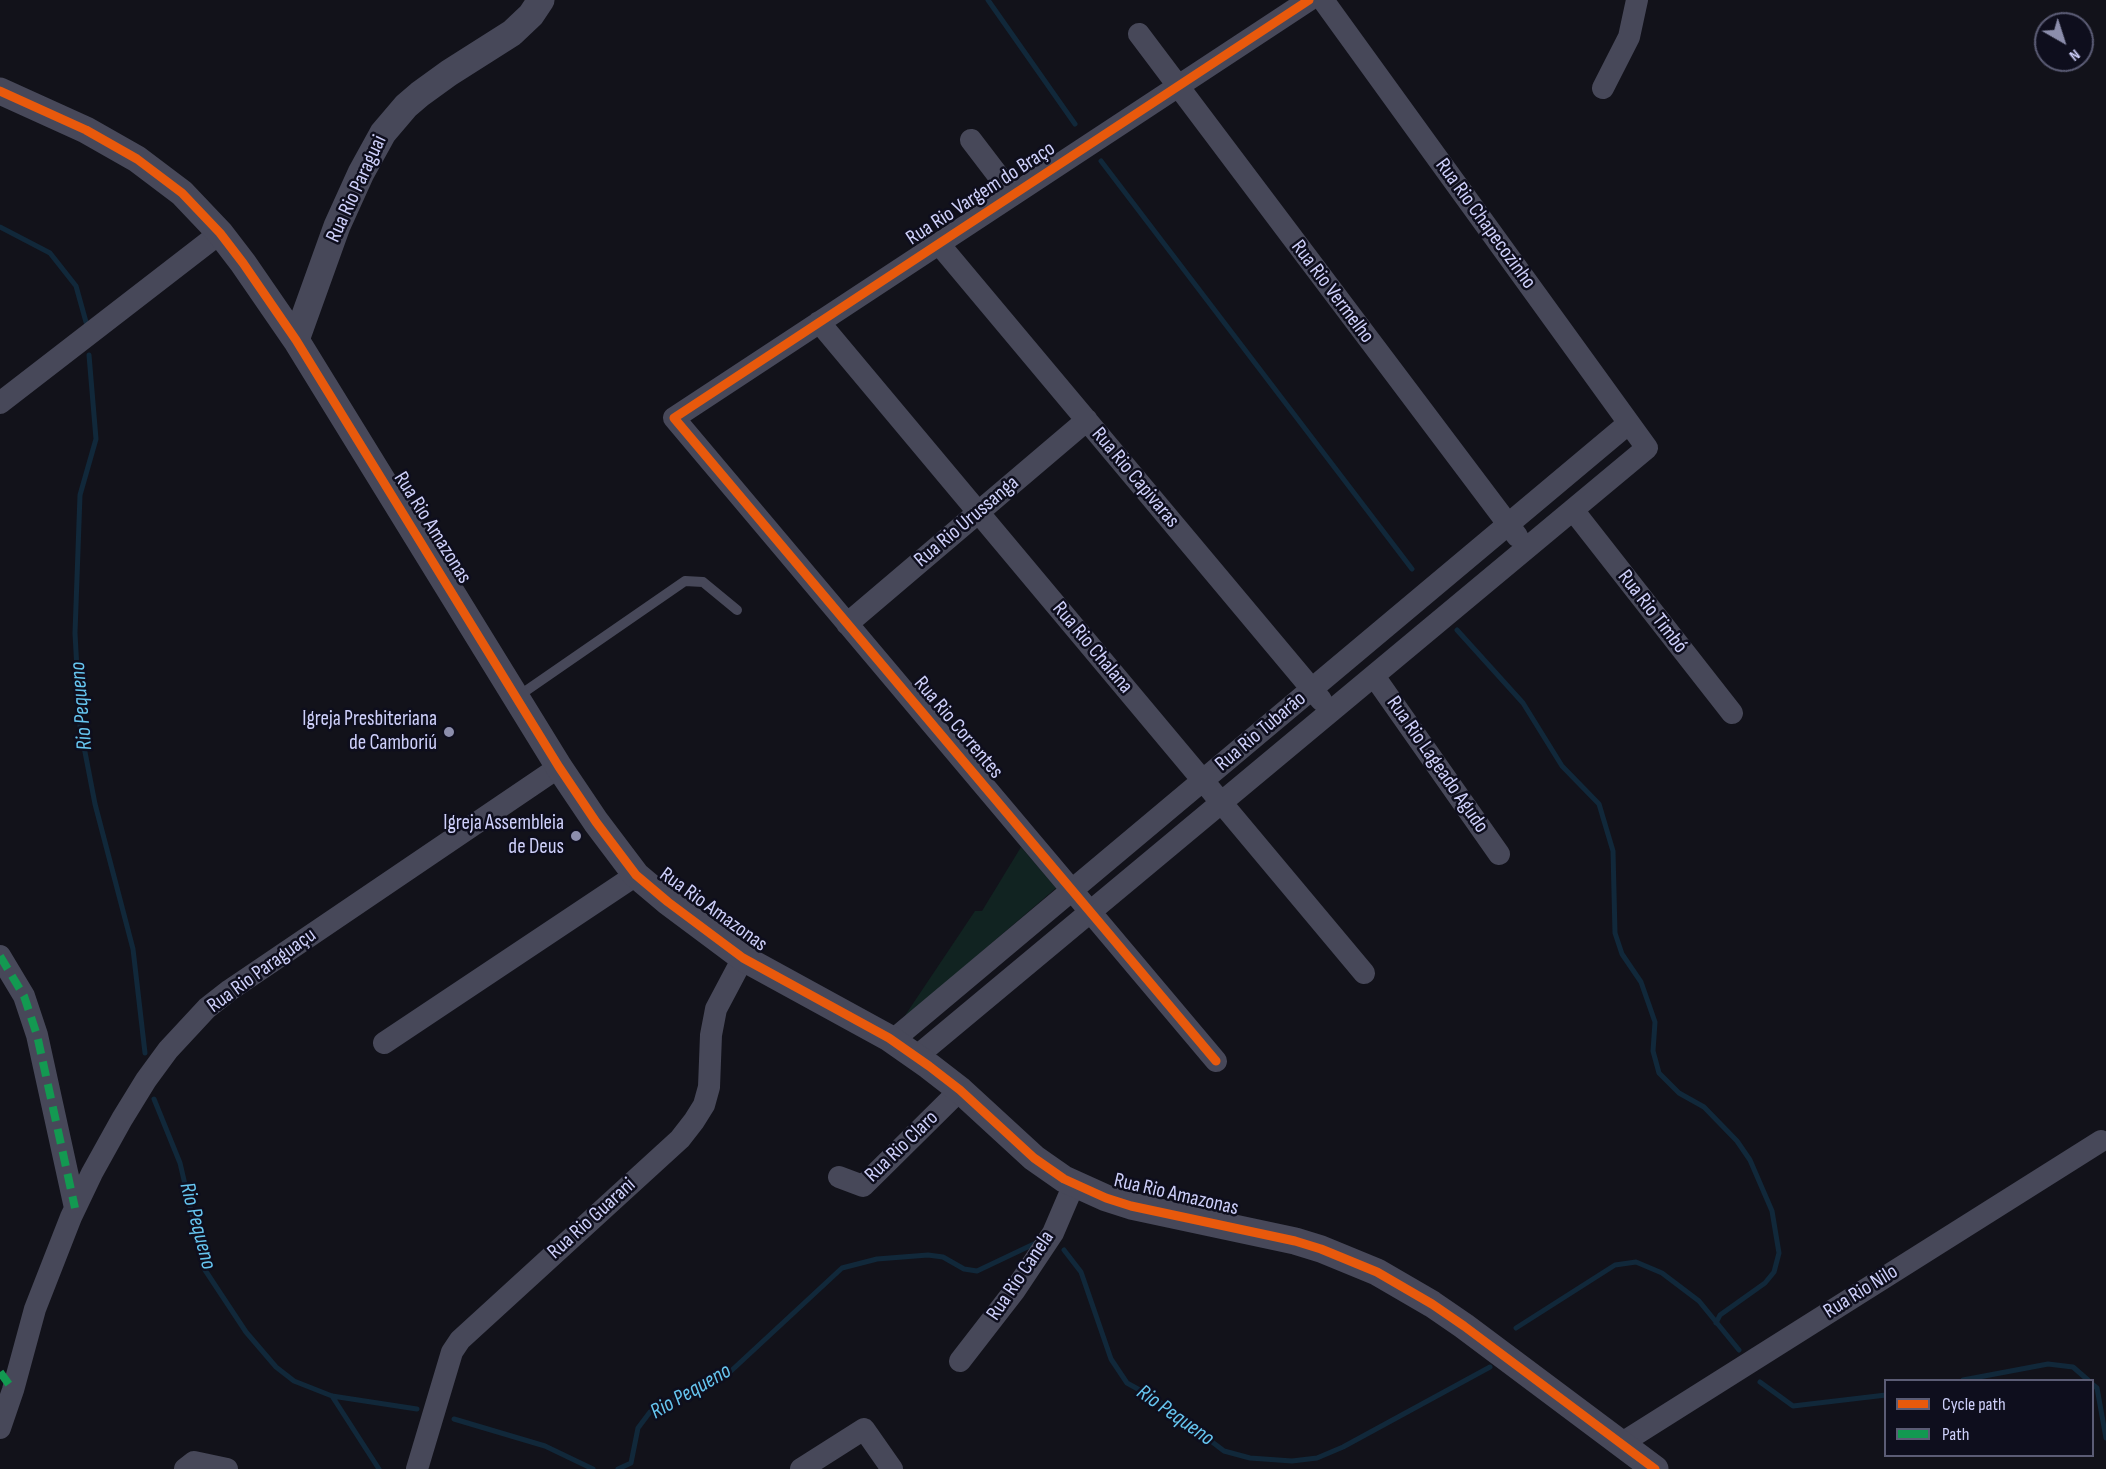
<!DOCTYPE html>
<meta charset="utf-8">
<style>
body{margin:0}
#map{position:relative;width:2106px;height:1469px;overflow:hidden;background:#12121a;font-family:"Sofia Sans Condensed",sans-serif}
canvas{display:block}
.legend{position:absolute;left:1884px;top:1379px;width:210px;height:78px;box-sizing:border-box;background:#0e0e1d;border:2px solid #5b5c75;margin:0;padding:8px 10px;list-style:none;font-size:18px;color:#ced0fa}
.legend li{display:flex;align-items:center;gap:12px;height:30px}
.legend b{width:30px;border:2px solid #5b5c75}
.north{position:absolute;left:2034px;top:12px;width:60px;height:60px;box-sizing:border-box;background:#0e0e1d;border:2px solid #5b5c75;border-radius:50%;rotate:141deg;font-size:16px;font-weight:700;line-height:24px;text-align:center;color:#ced0fa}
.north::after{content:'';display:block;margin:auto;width:21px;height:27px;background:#8c8eac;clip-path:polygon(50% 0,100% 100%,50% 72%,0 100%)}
</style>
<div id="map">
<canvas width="2106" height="1469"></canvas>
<ul class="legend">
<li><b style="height:8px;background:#e8590c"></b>Cycle path</li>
<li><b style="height:8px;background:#139951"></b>Path</li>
</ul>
<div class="north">N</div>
</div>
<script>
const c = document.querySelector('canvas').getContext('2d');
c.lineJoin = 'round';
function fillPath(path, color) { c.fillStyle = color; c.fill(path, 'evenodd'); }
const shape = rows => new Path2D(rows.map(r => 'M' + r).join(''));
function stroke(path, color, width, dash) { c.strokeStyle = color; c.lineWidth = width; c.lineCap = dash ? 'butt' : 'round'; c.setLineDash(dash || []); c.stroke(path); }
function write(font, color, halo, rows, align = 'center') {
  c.font = font + ' "Sofia Sans Condensed",sans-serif'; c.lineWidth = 5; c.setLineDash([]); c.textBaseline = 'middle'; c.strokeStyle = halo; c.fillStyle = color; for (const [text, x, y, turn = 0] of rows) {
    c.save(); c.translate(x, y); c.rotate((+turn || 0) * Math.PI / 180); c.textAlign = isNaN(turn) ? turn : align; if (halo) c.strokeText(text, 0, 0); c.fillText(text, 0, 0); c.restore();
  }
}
fillPath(shape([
 [1021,847,1056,888,902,1020,975,911,982,911]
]), '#112321');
stroke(shape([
 [988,0,1075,124],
 [1101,161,1412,569],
 [0,227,50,253,76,286,86,322],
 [89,355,96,439,80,495,75,633,80,726,95,804,133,949,145,1053],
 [1457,630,1523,703,1562,766,1599,804,1613,851,1615,933,1622,954,1641,982,1655,1022,1653,1051,1659,1073,1679,1093,1704,1107,1737,1141,1750,1160,1772,1211,1779,1253,1774,1272,1765,1283,1720,1315,1716,1323],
 [154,1099,180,1163,205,1270,246,1332,276,1367,294,1381,332,1396,417,1409],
 [1064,1250,1081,1272,1111,1359,1127,1383,1156,1399,1224,1451,1250,1458,1292,1461,1317,1458,1343,1447,1490,1367],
 [1516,1328,1615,1265,1636,1262,1662,1273,1699,1301,1739,1350],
 [1963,1380,2048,1364,2073,1367,2088,1380],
 [1760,1382,1793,1406,1886,1395],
 [2092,1384,2097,1388,2106,1438],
 [332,1396,379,1469],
 [454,1419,545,1446,593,1469],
 [618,1469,631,1463,638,1428,650,1412,731,1371,842,1268,877,1259,928,1255,943,1257,964,1269,977,1271,1036,1243]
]), '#11283a', 5);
stroke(shape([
 [517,697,685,581,703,582,737,610]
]), '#474859', 10);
stroke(shape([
 [1139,34,1517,536],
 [1603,88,1629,37,1637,0],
 [971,140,1013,195],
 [939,244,1321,700],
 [819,322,1364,973],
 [0,403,220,233],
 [1573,510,1732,713],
 [847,624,1087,420],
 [1374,676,1499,854],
 [0,956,24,996,37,1035,75,1208],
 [892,1041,1629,423],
 [384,1043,636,875],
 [916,1057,1647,448,1323,0],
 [1216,1061,674,418,1309,0],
 [839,1177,863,1186,960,1090],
 [960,1361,1015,1290,1053,1233,1074,1184],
 [0,1428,13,1390,35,1309,71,1217,92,1173,122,1119,146,1080,168,1050,207,1008,230,990,559,767],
 [1622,1443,2101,1141],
 [185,1469,194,1462,227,1469],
 [417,1469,452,1352,460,1340,680,1139,694,1121,704,1105,709,1087,711,1035,716,1009,743,958],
 [801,1469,864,1429,892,1469]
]), '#474859', 22);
stroke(shape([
 [0,91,86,130,137,159,182,193,220,233,243,263,296,340,559,767,596,822,636,875,668,902,743,958,889,1038,929,1066,960,1090,1034,1158,1064,1179,1106,1198,1131,1206,1295,1241,1321,1249,1377,1272,1432,1304,1464,1326,1655,1469],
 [296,340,337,226,361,173,383,133,406,106,420,94,449,73,512,33,531,15,541,0]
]), '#474859', 27);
stroke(shape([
 [0,956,24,996,37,1035,75,1208],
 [0,1372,13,1390]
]), '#139951', 8, [15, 8]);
stroke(shape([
 [0,91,86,130,137,159,182,193,220,233,243,263,296,340,559,767,596,822,636,875,668,902,743,958,889,1038,929,1066,960,1090,1034,1158,1064,1179,1106,1198,1131,1206,1295,1241,1321,1249,1377,1272,1432,1304,1464,1326,1655,1469],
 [1216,1061,674,418,1309,0]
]), '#e8590c', 9);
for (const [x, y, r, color] of [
 [449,732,6,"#8c8eac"],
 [576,836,6,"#8c8eac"]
]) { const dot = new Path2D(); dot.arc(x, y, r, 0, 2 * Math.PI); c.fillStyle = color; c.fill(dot); stroke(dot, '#0e0e1d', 2); }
write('21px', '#ced0fa', '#0e0e1d', [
 ["Rua Rio Paraguai",357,189,-65],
 ["Rua Rio Vargem do Braço",981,194,-33],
 ["Rua Rio Chapecozinho",1485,224,54],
 ["Rua Rio Vermelho",1332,292,53],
 ["Rua Rio Capivaras",1135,478,50],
 ["Rua Rio Urussanga",967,522,-40],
 ["Rua Rio Amazonas",432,528,58],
 ["Rua Rio Timbó",1652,612,52],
 ["Rua Rio Chalana",1092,648,50],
 ["Rua Rio Correntes",958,728,50],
 ["Rua Rio Tubarão",1261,732,-40],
 ["Rua Rio Lageado Agudo",1437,765,55],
 ["Rua Rio Amazonas",713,910,36],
 ["Rua Rio Paraguaçu",262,971,-36],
 ["Rua Rio Claro",902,1147,-44],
 ["Rua Rio Amazonas",1176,1195,13],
 ["Rua Rio Guarani",592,1219,-42],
 ["Rua Rio Canela",1021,1276,-56],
 ["Rua Rio Nilo",1861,1292,-32]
]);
write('21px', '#ced0fa', '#0e0e1d', [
 ["Igreja Presbiteriana",437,720],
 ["de Camboriú",437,744],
 ["Igreja Assembleia",564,824],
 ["de Deus",564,848]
], 'right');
write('italic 22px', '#66c6f0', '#0e0e1d', [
 ["Rio Pequeno",82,706,-95],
 ["Rio Pequeno",197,1226,75],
 ["Rio Pequeno",691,1392,-30],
 ["Rio Pequeno",1175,1416,35]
]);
</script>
